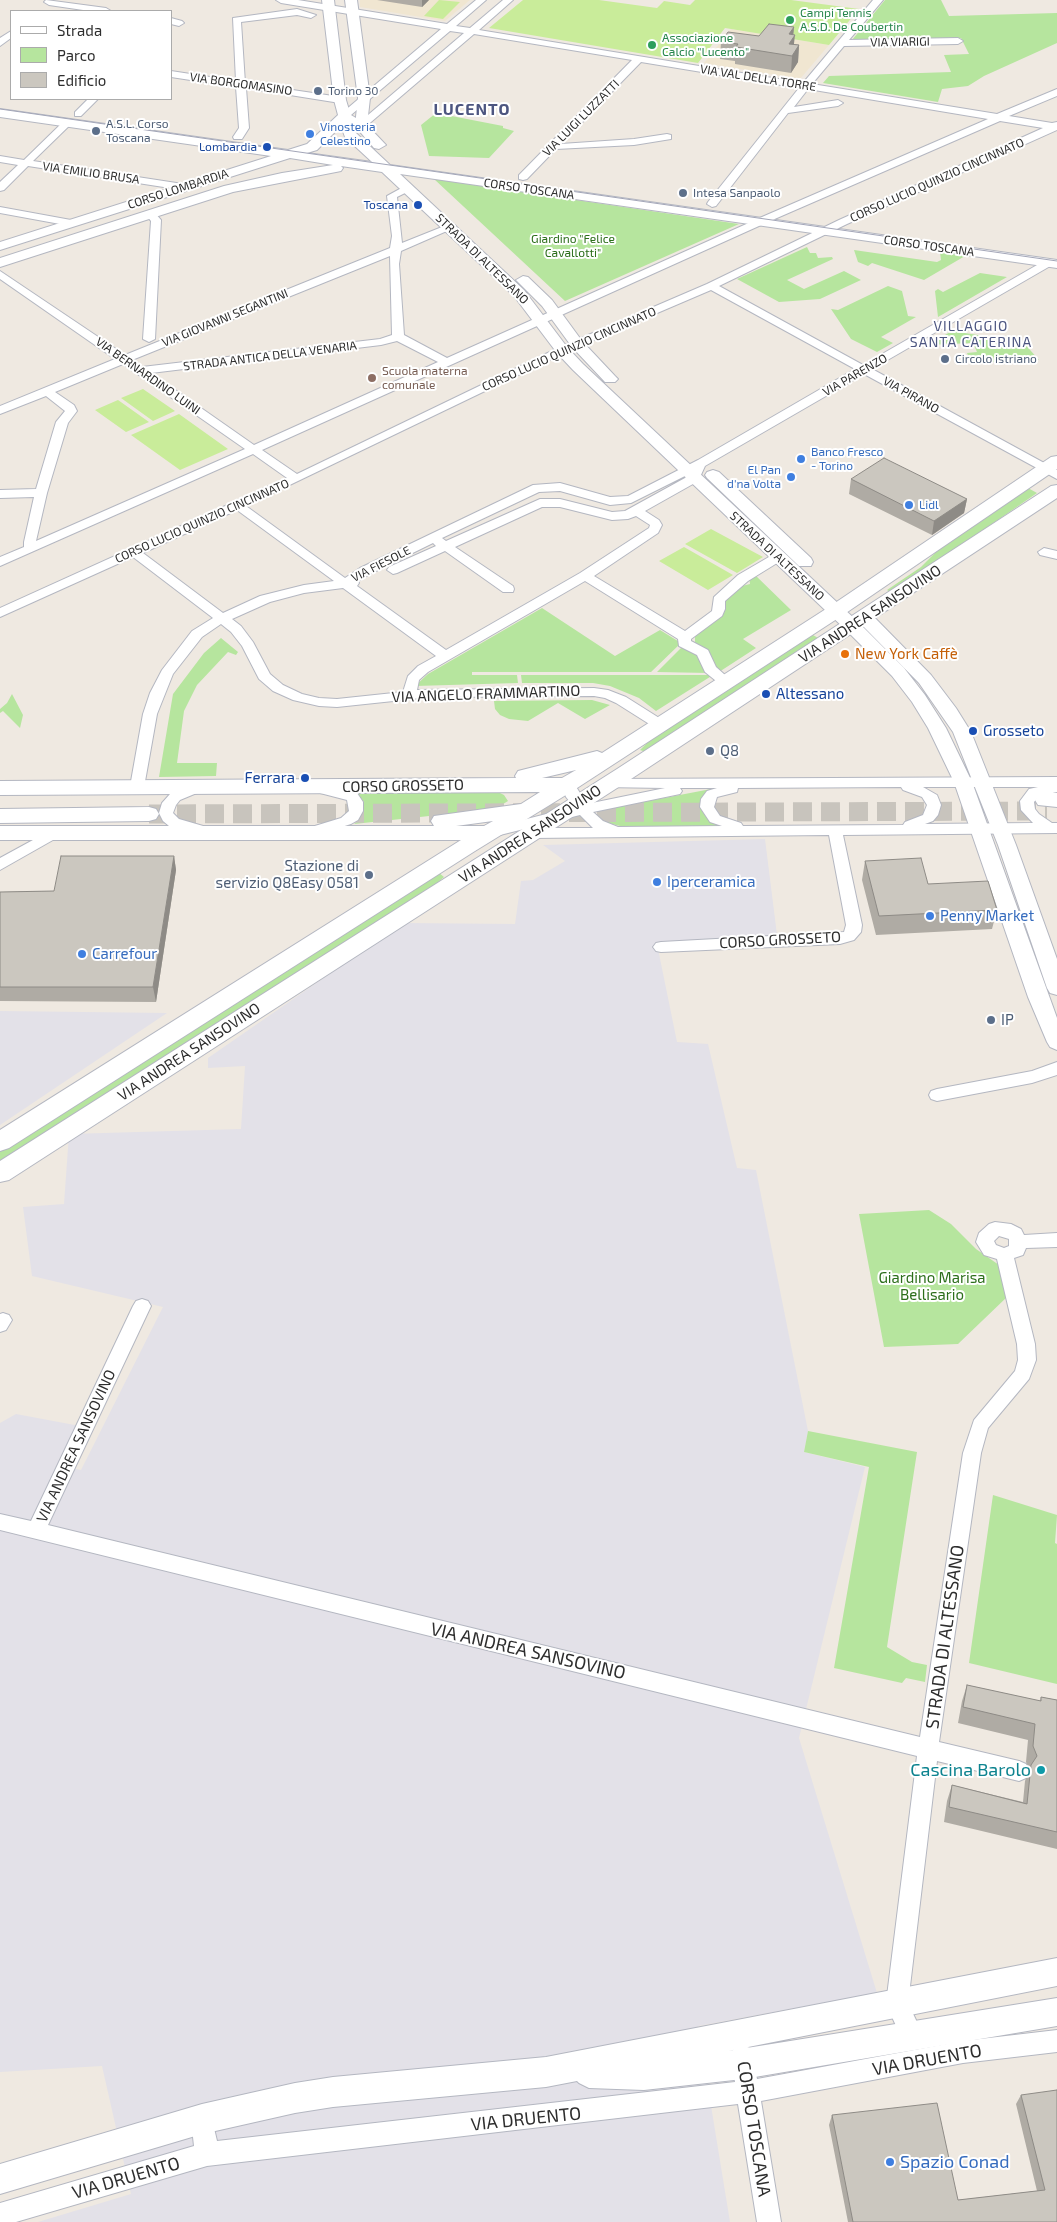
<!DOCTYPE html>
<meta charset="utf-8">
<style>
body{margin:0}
#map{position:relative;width:1057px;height:2222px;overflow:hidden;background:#efe9e1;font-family:"Exo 2",sans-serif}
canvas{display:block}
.legend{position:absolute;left:10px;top:10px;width:162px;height:90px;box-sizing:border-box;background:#fff;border:1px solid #ababab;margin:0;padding:6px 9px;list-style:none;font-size:15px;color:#2e2e2e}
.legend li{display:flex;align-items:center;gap:10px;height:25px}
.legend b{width:25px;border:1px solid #ababab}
</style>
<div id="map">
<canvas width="1057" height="2222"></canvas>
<ul class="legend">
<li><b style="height:6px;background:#fff"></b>Strada</li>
<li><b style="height:14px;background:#b6e59e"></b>Parco</li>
<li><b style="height:14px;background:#cbc7bf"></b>Edificio</li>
</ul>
</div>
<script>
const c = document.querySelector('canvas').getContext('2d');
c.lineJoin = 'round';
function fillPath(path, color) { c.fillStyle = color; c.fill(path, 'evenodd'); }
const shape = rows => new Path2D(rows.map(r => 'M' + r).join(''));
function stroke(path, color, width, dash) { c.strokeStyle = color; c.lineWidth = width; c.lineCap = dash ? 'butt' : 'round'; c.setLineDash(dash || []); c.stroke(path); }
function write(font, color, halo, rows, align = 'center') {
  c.font = font + ' "Exo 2",sans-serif'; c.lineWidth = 4; c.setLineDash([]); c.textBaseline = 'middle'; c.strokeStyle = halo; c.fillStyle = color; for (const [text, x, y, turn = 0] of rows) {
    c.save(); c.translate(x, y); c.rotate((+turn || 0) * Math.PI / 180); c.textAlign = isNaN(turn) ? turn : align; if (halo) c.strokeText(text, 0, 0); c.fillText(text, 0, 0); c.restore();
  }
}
fillPath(shape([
 [765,839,777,935,657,944,677,1042,708,1044,737,1168,756,1170,808,1431,804,1452,865,1467,799,1738,877,1993,698,2026,730,2222,38,2222,131,2194,102,2066,0,2072,0,1423,16,1414,80,1426,61,1466,81,1470,163,1307,32,1276,23,1207,64,1204,69,1134,241,1129,245,1066,208,1068,208,1058,403,923,515,924,521,881,533,880,565,861,543,845],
 [0,1011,167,1013,0,1125]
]), '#e3e1e8');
fillPath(shape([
 [360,0,470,0,445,21,360,7],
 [731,29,829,45,800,79,704,63]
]), '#f0e6d1');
fillPath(shape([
 [885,0,941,0,949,16,1057,13,1057,43,984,76,968,86,942,89,938,102,823,83,829,76,951,72,944,55,969,54,961,38,852,40],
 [436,113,503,126,503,128,514,131,489,158,429,156,421,125],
 [434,179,739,224,565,301],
 [807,247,810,253,816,253,818,258,832,257,833,259,787,280,804,289,844,271,861,280,820,299,779,302,737,279],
 [854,250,937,262,941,260,940,252,965,256,924,280,872,263,868,266,858,262],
 [980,273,1007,277,938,317,935,291,938,289,943,292],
 [888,286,902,291,908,316,916,317,881,337,893,343,877,352,851,339,831,309,838,310],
 [952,331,1023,342,1039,360,971,363,967,353,977,352,973,343,927,345],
 [1028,488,1037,493,892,593,887,590,921,567,942,546],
 [753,573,791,610,743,639,756,648,719,672,695,644,695,636,716,620,728,596,736,592,742,586,750,584,749,576],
 [542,608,615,656,660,630,681,643,651,672,472,672,472,675,517,675,518,683,415,686,428,674],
 [813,635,818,638,788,657,772,672,646,752,640,750,655,735],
 [221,638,238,652,236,655,228,652,197,685,184,711,177,763,217,763,216,776,159,777,173,694,204,653],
 [684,645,692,648,710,673,657,672],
 [521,675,713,675,656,711,639,698,610,686,593,683,522,683],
 [12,694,23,715,20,728,3,711,0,713,0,709,7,703],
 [592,700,610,705,585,719,558,703,528,721,509,719,500,715,495,709,494,701],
 [711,789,703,797,701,809,709,821,719,826,624,827,608,823,600,818,617,807],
 [496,791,504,795,508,801,495,809,354,824,361,819,364,812,364,802,357,793],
 [438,872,444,877,421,897,0,1166,0,1150],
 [929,1210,951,1224,976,1249,999,1265,1007,1297,958,1344,884,1347,859,1214],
 [808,1431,917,1452,887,1647,912,1662,927,1665,925,1682,906,1678,902,1683,834,1668,869,1467,804,1452],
 [993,1495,1057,1515,1055,1543,1057,1544,1057,1684,969,1663]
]), '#b6e59e');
fillPath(shape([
 [439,0,460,2,443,19,424,16],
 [523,0,599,0,657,8,664,1,690,5,695,0,791,0,859,9,829,45,725,28,698,63,489,28],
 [143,389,175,411,153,421,121,398],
 [118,400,149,422,126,432,95,410],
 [179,414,228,449,180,470,131,435],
 [711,529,763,557,737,573,685,544],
 [684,547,733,575,708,590,659,561]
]), '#c9ec9a');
stroke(shape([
 [149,814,1047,811]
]), '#c8c4bd', 19, [19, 9]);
const minor = shape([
 [46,0,106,8,111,11,90,11,49,5,44,2,46,0],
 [276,0,298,0,447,24,476,0,486,0,456,26,470,28,503,0,513,0,479,30,803,83,873,0,883,0,849,40,958,38,963,41,958,44,844,46,812,84,997,114,1057,89,1057,96,1009,116,1052,123,1057,122,1057,130,847,224,719,286,863,365,1044,261,1052,261,1053,263,1052,265,872,369,1057,470,1057,479,864,374,705,466,700,477,693,484,645,511,659,520,662,525,658,533,594,576,685,631,712,611,714,597,738,575,774,554,782,554,784,557,782,560,748,581,725,601,725,609,722,616,691,639,691,641,708,650,716,667,733,682,731,685,721,685,705,672,697,655,679,646,678,639,585,581,428,672,419,680,417,690,594,688,608,690,626,697,664,721,666,724,664,727,654,727,616,703,605,698,594,696,431,697,337,707,319,706,293,700,273,691,259,679,242,646,231,632,221,624,202,637,173,674,157,714,144,787,142,790,137,792,132,790,130,787,143,714,150,693,162,670,192,631,213,618,133,557,0,617,0,608,287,478,253,454,0,566,0,557,24,547,24,542,34,497,0,498,0,490,36,489,56,422,65,411,46,396,0,414,0,406,115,359,0,279,0,271,125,355,390,248,392,236,387,196,407,185,412,188,411,190,397,197,402,243,447,225,455,225,456,227,401,251,399,264,404,335,447,358,762,217,988,119,808,89,794,107,838,100,843,103,838,106,788,113,716,206,712,207,707,204,708,202,799,88,641,62,561,144,634,139,667,134,671,135,671,139,634,145,556,149,527,179,523,180,519,179,519,175,632,60,474,34,364,128,361,129,342,117,342,113,441,29,281,3,276,0],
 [450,31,464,33,361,121,351,115,450,31],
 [1000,121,1043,128,839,220,707,284,558,348,297,474,262,450,770,221,1000,121],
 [390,256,392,335,380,339,142,367,132,360,390,256],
 [711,290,855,369,698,460,628,496,610,497,560,483,533,485,360,568,345,578,246,506,566,352,711,290],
 [397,341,438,362,254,445,151,373,381,345,397,341],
 [123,364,245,449,36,541,47,493,68,423,77,411,74,405,55,392,123,364],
 [689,474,685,478,625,511,612,512,560,499,540,499,446,541,442,538,539,492,560,491,610,505,631,503,689,474],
 [542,507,560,507,612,520,628,519,636,516,650,525,649,528,580,573,446,650,357,586,359,583,358,581,370,574,433,543,436,546,389,567,387,570,393,574,397,573,445,551,503,592,513,592,514,589,513,586,455,547,542,507],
 [237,510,334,581,304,585,260,596,223,613,143,553,237,510],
 [343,588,436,656,418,666,408,676,403,692,337,699,319,698,302,694,283,685,270,674,253,642,241,626,232,619,270,602,304,593,343,588],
 [297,9,316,15,311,18,297,15,241,22,245,83,340,97,345,100,340,103,246,88,249,128,242,139,234,139,233,137,239,128,236,87,171,77,171,71,236,81,233,18,297,9],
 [171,18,182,21,184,23,179,26,171,24,171,18],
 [11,31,11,38,0,46,0,38,11,31],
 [88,99,98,99,81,116,75,116,75,112,88,99],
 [67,120,70,121,70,125,33,161,183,184,188,187,183,190,28,166,4,190,0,191,0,182,18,165,0,162,0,156,24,160,64,121,67,120],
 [0,207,71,220,76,223,71,226,0,213,0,207],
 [151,212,155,213,161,220,155,339,149,342,143,339,151,221,146,215,151,212],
 [1044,548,1057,551,1057,559,1040,555,1038,552,1044,548],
 [1057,777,1057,792,1039,796,1034,802,1035,809,1039,814,1052,823,1057,823,1057,833,843,835,862,925,861,932,854,940,840,944,661,952,656,951,653,947,656,943,661,942,844,932,846,925,829,835,532,838,527,836,525,833,527,830,532,828,593,828,580,815,496,836,491,834,489,831,491,828,574,807,566,797,561,785,563,782,568,780,573,782,587,804,665,788,602,787,600,784,602,781,607,779,1057,777],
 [901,787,903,790,922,797,927,805,923,815,905,822,903,825,743,826,741,823,720,816,714,807,717,797,737,792,738,788,901,787],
 [923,787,1038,787,1029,789,1020,801,1021,810,1033,823,925,824,933,821,938,815,941,805,937,795,923,787],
 [680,788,717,788,707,791,701,799,700,807,710,822,722,826,618,827,603,821,593,812,680,794,682,791,680,788],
 [199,782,204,784,206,787,204,790,180,800,176,805,173,813,179,819,210,828,212,831,210,834,205,836,169,826,163,821,159,813,162,803,170,794,199,782],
 [325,785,357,793,363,802,363,811,358,820,351,824,310,837,305,835,303,832,305,829,341,818,349,811,347,800,320,793,318,790,320,787,325,785],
 [55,828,60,830,62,833,60,836,0,870,0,858,55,828],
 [1057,1062,1057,1075,1032,1083,937,1101,931,1099,929,1095,931,1091,937,1089,1032,1071,1057,1062],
 [995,1222,1011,1224,1021,1229,1024,1235,1057,1233,1057,1247,1026,1248,1023,1255,1014,1258,1035,1344,1036,1360,1029,1379,988,1428,981,1453,939,1742,1019,1761,1026,1764,1029,1771,1026,1778,1019,1781,937,1761,908,2003,923,2035,920,2043,912,2046,904,2043,886,2004,917,1756,0,1530,0,1514,31,1521,133,1306,136,1301,142,1299,148,1301,151,1306,48,1525,920,1737,963,1453,974,1420,1015,1371,1018,1360,1017,1344,997,1259,984,1255,976,1242,979,1233,989,1224,995,1222],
 [999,1236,1009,1239,1009,1246,1004,1248,996,1245,994,1241,999,1236],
 [3,1313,9,1315,12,1320,6,1330,0,1332,0,1314,3,1313],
 [1057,2030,1057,2052,963,2063,761,2101,781,2222,757,2222,738,2104,207,2166,16,2222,0,2222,0,2203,194,2146,191,2119,194,2111,202,2108,210,2111,217,2141,735,2082,731,2056,734,2048,742,2045,750,2048,757,2079,963,2041,1057,2030]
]);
const tertiary = shape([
 [322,0,334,0,346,100,356,133,390,165,1057,260,1057,268,400,174,524,290,567,347,583,364,858,622,904,668,925,695,946,728,972,782,1057,1018,1057,1050,1050,1047,1047,1042,1028,997,954,782,928,728,912,702,892,676,846,630,573,370,557,353,514,296,382,172,341,166,343,168,341,171,336,172,233,192,0,267,0,258,224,186,282,173,333,165,290,158,0,250,0,242,271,156,0,117,0,109,288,150,307,144,338,115,334,100,322,0],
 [341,126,345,137,372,162,307,153,317,150,341,126],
 [345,0,357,0,370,98,367,125,386,145,379,149,374,148,355,126,358,98,345,0],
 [523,276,528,277,552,300,582,341,615,376,618,379,615,382,605,382,572,347,542,306,516,280,523,276],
 [713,470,719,472,811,558,813,562,811,566,799,566,707,478,705,475,707,472,713,470],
 [868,616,874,617,931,675,956,708,971,732,1016,845,1057,959,1057,995,1050,993,1047,988,998,845,953,732,919,683,862,625,859,621,862,617,868,616],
 [1057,1958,1057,1986,728,2051,1057,1998,1057,2026,743,2079,644,2090,589,2088,579,2083,577,2081,546,2087,333,2107,295,2113,202,2134,0,2194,0,2164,202,2104,295,2083,333,2077,546,2057,1057,1958]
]);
const secondary = shape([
 [1057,456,1057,469,843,615,574,790,475,851,9,1148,0,1151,0,1130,461,840,0,840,0,826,434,826,431,821,434,816,521,804,540,792,0,795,0,781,516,778,515,776,518,771,597,751,602,753,829,607,1051,457,1057,456],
 [576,770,562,778,542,778,576,770],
 [493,821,484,826,456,826,493,821],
 [1057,485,1057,498,631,779,9,1180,0,1182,0,1161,617,769,1051,486,1057,485],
 [1045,793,1057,793,1057,807,1038,805,1035,800,1038,795,1045,793],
 [149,807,156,809,159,814,156,819,149,821,0,823,0,809,149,807]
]);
stroke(minor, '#b4b7c1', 2);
stroke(tertiary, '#b4b7c1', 2);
stroke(secondary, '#b4b7c1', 2);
fillPath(minor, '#fff');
fillPath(tertiary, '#fff');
fillPath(secondary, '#fff');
stroke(shape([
 [0,109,1057,261]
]), '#a3a6b8', 1);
fillPath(shape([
 [377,0,429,0,422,7],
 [794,27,793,35,794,44,799,45,798,62,791,73,735,64,735,61,720,59,721,42,759,36],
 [851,479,967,499,964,513,932,535,849,494],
 [174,856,176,870,156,1002,0,1001,0,892,54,891],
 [865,861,997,910,992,929,876,935,862,880],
 [967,1685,1040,1701,1041,1697,1057,1700,1057,1849,944,1822,947,1801,952,1785,1023,1802,1025,1781,1029,1769,1026,1762,1028,1740,958,1723,962,1701],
 [1021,2095,1057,2222,848,2222,829,2125,832,2115,958,2200,1037,2191,1016,2104]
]), '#afaba4');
fillPath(shape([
 [422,0,429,0,422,7],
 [794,27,793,38,795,35,793,52,788,55,789,34],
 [799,45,798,62,791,73,792,56],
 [967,499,964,513,932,535,934,521],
 [174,856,176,870,156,1002,153,987]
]), '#8e8b86');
const building = shape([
 [769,24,794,27,789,34,795,35,789,44,799,45,792,56,736,47,738,44,721,42,728,32,759,36,769,24],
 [884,458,967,499,934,521,851,479,884,458],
 [61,856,174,856,153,987,0,987,0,892,54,891,61,856],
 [921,858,928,884,988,881,997,910,879,916,865,861,921,858],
 [967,1685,1041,1701,1041,1697,1057,1700,1057,1832,949,1807,952,1785,1027,1804,1031,1765,1037,1756,1033,1746,1035,1724,963,1707,967,1685],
 [1057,2090,1057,2222,853,2222,832,2115,937,2103,958,2200,1045,2190,1021,2095,1057,2090]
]);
fillPath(building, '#cbc7bf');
stroke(building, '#8e8b86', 1);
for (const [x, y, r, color] of [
 [790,20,5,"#2e9e5b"],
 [652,45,5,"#2e9e5b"],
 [318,91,5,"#5c6f8a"],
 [96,131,5,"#5c6f8a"],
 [310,134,5,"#3f7fe0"],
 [267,147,5,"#1a4fb4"],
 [683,193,5,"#5c6f8a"],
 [418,205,5,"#1a4fb4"],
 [945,359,5,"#5c6f8a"],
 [372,378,5,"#8d6e63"],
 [801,459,5,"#3f7fe0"],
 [791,477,5,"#3f7fe0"],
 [909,505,5,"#3f7fe0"],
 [845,654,5,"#e8710a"],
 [766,694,5,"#1a4fb4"],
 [973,731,5,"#1a4fb4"],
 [710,751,5,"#5c6f8a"],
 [305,778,5,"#1a4fb4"],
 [369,875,5,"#5c6f8a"],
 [657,882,5,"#3f7fe0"],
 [930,916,5,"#3f7fe0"],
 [82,954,5,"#3f7fe0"],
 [991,1020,5,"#5c6f8a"],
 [1041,1770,5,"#0f9aa8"],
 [890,2162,5,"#3f7fe0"]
]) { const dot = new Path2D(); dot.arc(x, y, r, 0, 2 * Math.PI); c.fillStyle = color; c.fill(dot); stroke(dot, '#fff', 2); }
write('12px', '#27864d', '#fff', [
 ["Campi Tennis",800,13],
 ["A.S.D. De Coubertin",800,27],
 ["Associazione",662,38],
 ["Calcio \"Lucento\"",662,52]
], 'left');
write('12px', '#2e2e2e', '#fff', [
 ["VIA VIARIGI",900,42,-1],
 ["VIA VAL DELLA TORRE",758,78,9],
 ["VIA BORGOMASINO",241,84,8],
 ["VIA LUIGI LUZZATTI",581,118,-45],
 ["VIA EMILIO BRUSA",91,173,8],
 ["CORSO LUCIO QUINZIO CINCINNATO",937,180,-24],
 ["CORSO LOMBARDIA",178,189,-18],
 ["CORSO TOSCANA",529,189,8],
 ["CORSO TOSCANA",929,246,8],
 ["STRADA DI ALTESSANO",482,259,44],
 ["VIA GIOVANNI SEGANTINI",225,318,-22],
 ["CORSO LUCIO QUINZIO CINCINNATO",569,349,-24],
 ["STRADA ANTICA DELLA VENARIA",270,356,-7],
 ["VIA PARENZO",855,375,-30],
 ["VIA BERNARDINO LUINI",148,376,35],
 ["VIA PIRANO",911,395,29],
 ["CORSO LUCIO QUINZIO CINCINNATO",202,521,-24],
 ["STRADA DI ALTESSANO",777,556,43],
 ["VIA FIESOLE",381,564,-27]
]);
write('12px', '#4e5e75', '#fff', [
 ["Torino 30",328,91],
 ["A.S.L. Corso",106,124],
 ["Toscana",106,138],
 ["Intesa Sanpaolo",693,193],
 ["Circolo istriano",955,359]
], 'left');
write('12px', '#366cbe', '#fff', [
 ["Vinosteria",320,127],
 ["Celestino",320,141],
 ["Banco Fresco",811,452],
 ["- Torino",811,466],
 ["El Pan",781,470,"right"],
 ["d'na Volta",781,484,"right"],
 ["Lidl",919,505]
], 'left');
write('12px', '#164399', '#fff', [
 ["Lombardia",257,147],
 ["Toscana",408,205]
], 'right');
write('12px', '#2c6e1b', '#fff', [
 ["Giardino \"Felice",573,239],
 ["Cavallotti\"",573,253]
]);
write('12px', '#785e54', '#fff', [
 ["Scuola materna",382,371],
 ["comunale",382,385]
], 'left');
c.letterSpacing = '1px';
write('14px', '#4d5680', '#fff', [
 ["VILLAGGIO",971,326],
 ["SANTA CATERINA",971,342]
]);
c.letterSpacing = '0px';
write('15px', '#2e2e2e', '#fff', [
 ["VIA ANDREA SANSOVINO",870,614,-33],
 ["VIA ANGELO FRAMMARTINO",486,694,-2],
 ["CORSO GROSSETO",403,786,-1],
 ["VIA ANDREA SANSOVINO",530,834,-33],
 ["CORSO GROSSETO",780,940,-3],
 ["VIA ANDREA SANSOVINO",189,1052,-33],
 ["VIA ANDREA SANSOVINO",76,1446,-65]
]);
write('15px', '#c56008', '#fff', [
 ["New York Caffè",855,654]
], 'left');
write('15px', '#164399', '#fff', [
 ["Altessano",776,694],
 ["Grosseto",983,731],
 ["Ferrara",295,778,"right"]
], 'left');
write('15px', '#4e5e75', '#fff', [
 ["Q8",720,751],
 ["Stazione di",359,866,"right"],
 ["servizio Q8Easy 0581",359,883,"right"],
 ["IP",1001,1020]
], 'left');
write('15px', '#366cbe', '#fff', [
 ["Iperceramica",667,882],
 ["Penny Market",940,916],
 ["Carrefour",92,954]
], 'left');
write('15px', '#2c6e1b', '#fff', [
 ["Giardino Marisa",932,1278],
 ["Bellisario",932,1295]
]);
c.letterSpacing = '1px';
write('bold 16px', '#4d5680', '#fff', [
 ["LUCENTO",472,110]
]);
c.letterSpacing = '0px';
write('18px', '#2e2e2e', '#fff', [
 ["STRADA DI ALTESSANO",945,1637,-82],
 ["VIA ANDREA SANSOVINO",528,1651,13],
 ["VIA DRUENTO",927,2060,-10],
 ["VIA DRUENTO",526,2119,-6],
 ["CORSO TOSCANA",754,2129,81],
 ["VIA DRUENTO",126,2178,-16]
]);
write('18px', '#0d838f', '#fff', [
 ["Cascina Barolo",1031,1770]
], 'right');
write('18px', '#366cbe', '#fff', [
 ["Spazio Conad",900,2162]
], 'left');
</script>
